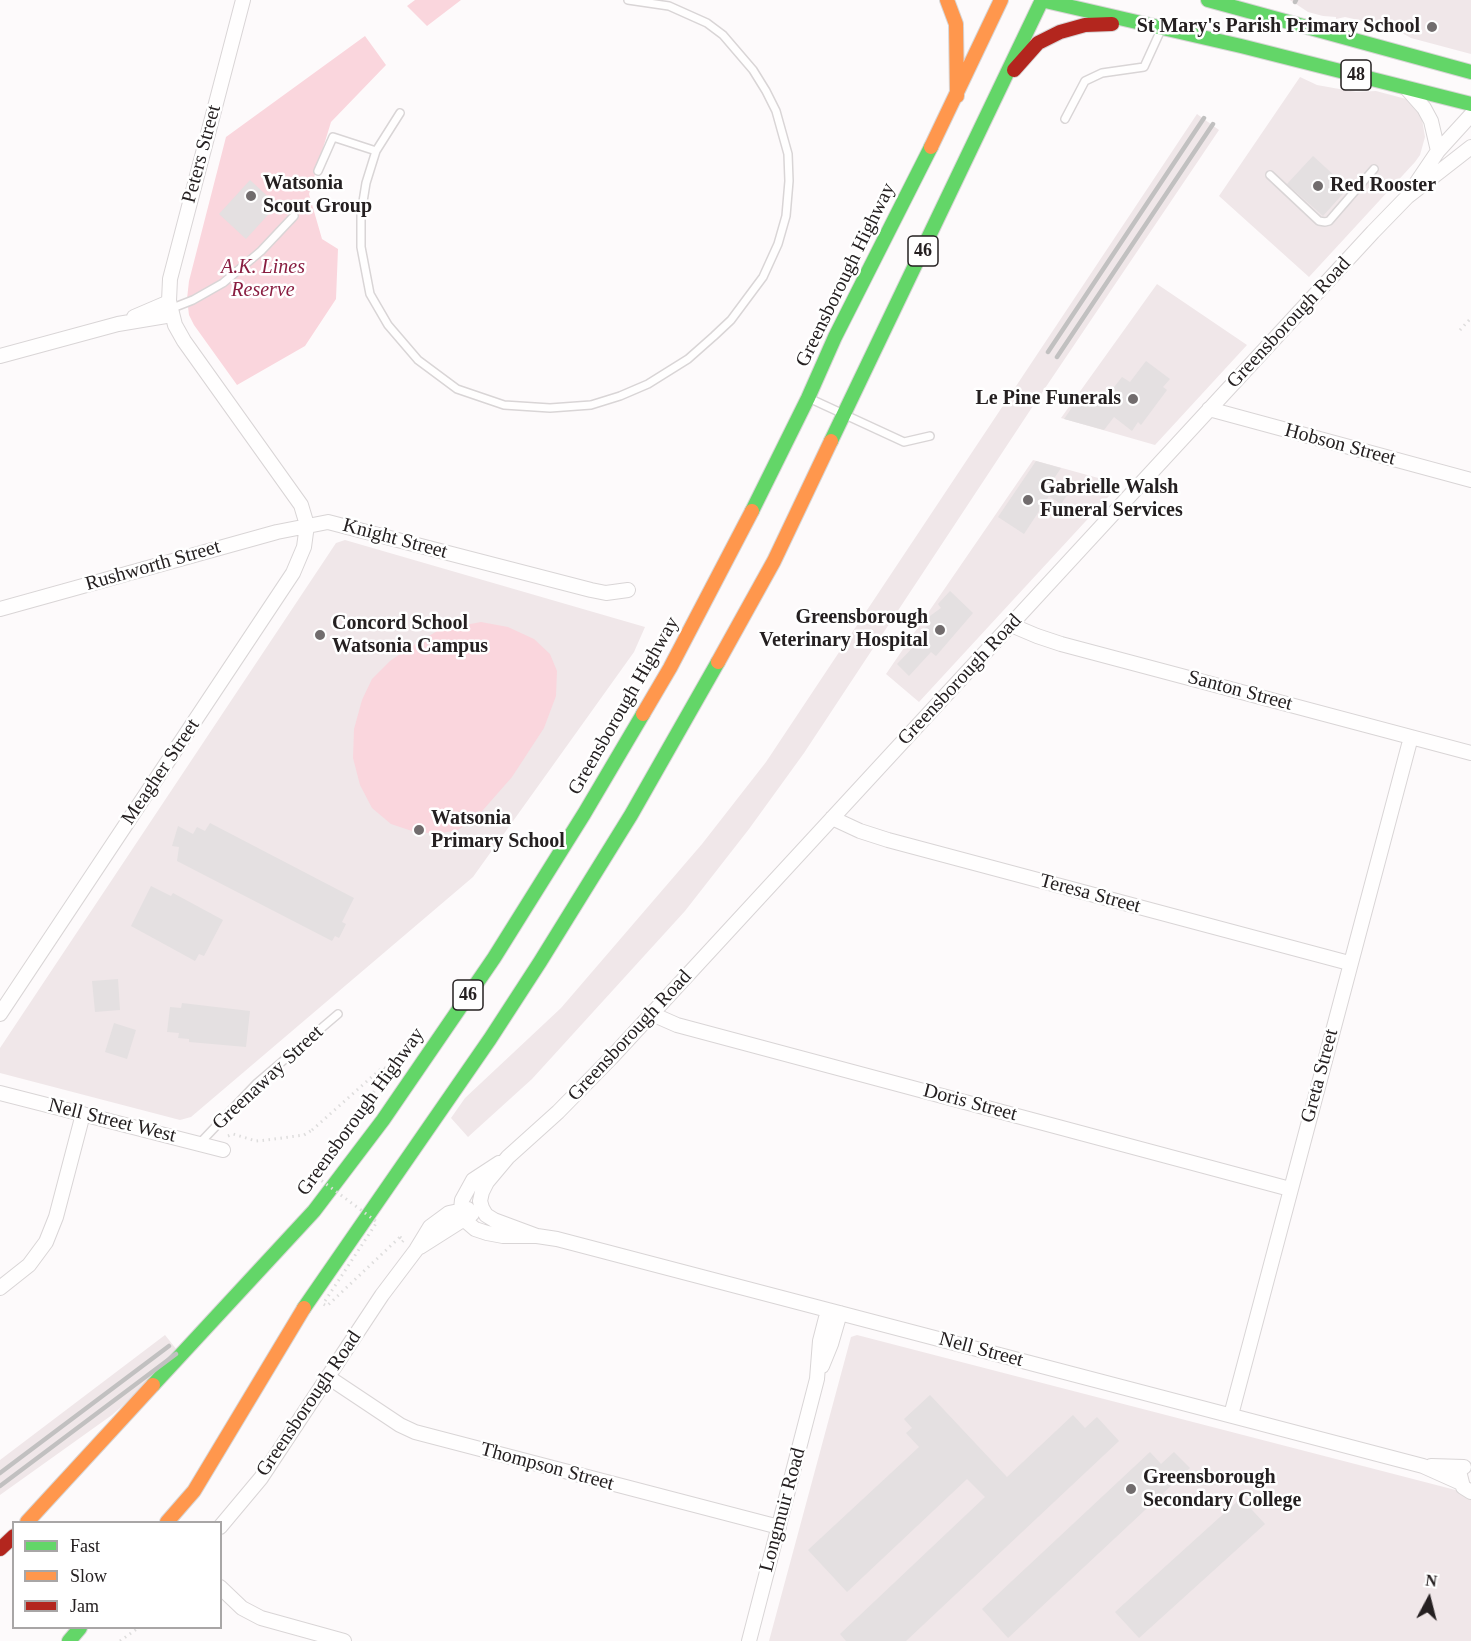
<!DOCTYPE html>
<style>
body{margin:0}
#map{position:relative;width:1471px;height:1641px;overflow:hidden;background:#fdfafb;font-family:"Times New Roman",serif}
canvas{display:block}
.legend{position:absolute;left:12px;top:1521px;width:210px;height:108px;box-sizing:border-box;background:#fff;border:2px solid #a8a6a6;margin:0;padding:8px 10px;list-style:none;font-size:18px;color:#252021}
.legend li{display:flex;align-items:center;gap:12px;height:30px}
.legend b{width:30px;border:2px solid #a8a6a6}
.north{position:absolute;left:1399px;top:1569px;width:60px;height:60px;-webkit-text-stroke:4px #fff;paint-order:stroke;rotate:7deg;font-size:16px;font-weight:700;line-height:24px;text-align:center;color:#252021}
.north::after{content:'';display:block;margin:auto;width:21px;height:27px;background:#252021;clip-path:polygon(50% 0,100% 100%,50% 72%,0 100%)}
</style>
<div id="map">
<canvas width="1471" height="1641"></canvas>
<ul class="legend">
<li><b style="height:8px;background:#63d668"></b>Fast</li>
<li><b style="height:8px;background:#ff974d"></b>Slow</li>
<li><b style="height:8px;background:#b3261e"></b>Jam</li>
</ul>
<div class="north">N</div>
</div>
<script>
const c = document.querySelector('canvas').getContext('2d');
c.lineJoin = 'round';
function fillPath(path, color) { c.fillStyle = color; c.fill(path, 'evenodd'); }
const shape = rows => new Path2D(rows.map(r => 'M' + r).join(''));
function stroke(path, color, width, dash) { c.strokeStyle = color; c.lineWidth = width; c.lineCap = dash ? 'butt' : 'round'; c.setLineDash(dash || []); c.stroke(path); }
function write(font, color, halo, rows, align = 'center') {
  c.font = font + ' "Times New Roman",serif'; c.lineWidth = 5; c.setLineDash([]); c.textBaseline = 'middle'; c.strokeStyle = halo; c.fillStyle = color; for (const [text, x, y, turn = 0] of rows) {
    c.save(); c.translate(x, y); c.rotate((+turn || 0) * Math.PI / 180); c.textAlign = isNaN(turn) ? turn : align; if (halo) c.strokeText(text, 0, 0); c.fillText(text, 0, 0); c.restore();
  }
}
fillPath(shape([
 [1290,0,1471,0,1471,54,1411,38,1393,28,1393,26,1384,24,1384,26,1345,17,1336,19,1336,17,1323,16,1308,12],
 [1300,77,1317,85,1356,92,1376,91,1406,99,1414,105,1422,119,1425,137,1420,155,1415,162,1309,277,1219,196],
 [1197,114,1219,130,1029,412,804,753,749,829,685,911,532,1079,468,1137,451,1118,465,1098,561,1008,702,844,766,762],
 [1157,284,1247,345,1155,445,1061,418],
 [1033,460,1120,484,919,702,886,674],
 [345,540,645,627,634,652,473,877,191,1117,180,1120,0,1073,0,1048,336,543],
 [165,1335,181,1355,112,1415,0,1495,0,1460],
 [857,1335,1471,1494,1471,1641,769,1641,851,1337]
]), '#f0e7e9');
fillPath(shape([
 [415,0,461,0,427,26,407,6],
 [365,36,386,65,331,122,309,194,322,239,338,249,336,299,305,346,237,385,194,325,189,315,187,299,189,281,226,137],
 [481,622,508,627,534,639,550,654,557,671,556,696,544,728,512,777,476,818,458,830,436,834,412,831,391,824,372,808,360,785,353,758,354,729,362,700,372,679,390,661,412,646,439,630]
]), '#fad6dd');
fillPath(shape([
 [1313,156,1348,188,1323,216,1287,184],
 [250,180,277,205,246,239,219,214],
 [1146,361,1170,379,1163,387,1167,390,1141,425,1138,422,1132,431,1114,417,1104,430,1064,419,1083,392,1100,405,1122,377,1130,382],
 [1036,461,1061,468,1053,480,1070,491,1061,504,1049,496,1024,534,998,517],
 [950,591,973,613,936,656,931,652,909,676,897,664,920,640,916,637,928,625,923,621,941,608,938,604],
 [210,823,354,898,342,922,346,924,339,938,335,936,332,941,177,861,179,847,172,846,178,826,193,834,197,827,205,831],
 [151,886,171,896,173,893,223,920,204,956,199,954,195,961,131,926],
 [118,979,120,1010,95,1012,92,981],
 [182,1003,250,1011,246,1047,189,1042,189,1039,178,1038,179,1033,167,1032,170,1007,181,1008],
 [114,1023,136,1030,127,1059,105,1052],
 [930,1395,1007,1477,1073,1415,1085,1428,1097,1417,1119,1441,906,1641,846,1641,840,1634,985,1497,967,1479,847,1592,808,1550,919,1447,906,1433,912,1428,904,1419],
 [1150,1452,1161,1464,1174,1452,1190,1468,1008,1638,982,1609],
 [1241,1498,1265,1524,1139,1638,1115,1612]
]), '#e4e0e1');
const lane = shape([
 [400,113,376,151,366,183,361,214,361,247,370,294,388,325,418,360,457,389,504,405,550,408,591,405,620,396,648,384,688,359,714,336,731,320,763,277,778,244,786,216,789,181,788,154,776,111,766,91,753,70,723,35,707,23,669,6,628,0],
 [1065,119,1085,81,1102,73,1144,67,1160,32],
 [318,171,333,137,376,151],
 [1270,175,1319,221,1325,222,1329,221,1374,169],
 [170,309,193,300,223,283,261,251,294,216],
 [813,400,904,442,930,436],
 [199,1144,257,1083,338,1014]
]);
const street = shape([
 [1408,90,1424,108,1431,121,1438,151],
 [1413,188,1438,151,1471,115],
 [134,317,169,302],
 [0,356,118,324,172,315],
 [1209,409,1471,480],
 [0,609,277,532,328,522,591,590,606,593,628,590],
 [1011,625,1037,636,1061,644,1471,753],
 [832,818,860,831,888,840,1349,963],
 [0,1014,293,573,304,547,307,525,301,505,184,341,175,325,169,301,170,279,243,0],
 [652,1014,677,1025,1290,1189],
 [0,1093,223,1150],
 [499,1163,473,1180,462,1200,461,1209,468,1223,475,1229,487,1233,503,1236,537,1236,557,1239,1423,1466,1461,1483],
 [537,1236,494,1220,486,1215,482,1208,480,1201,482,1192,487,1182,508,1157,558,1112,611,1058,1373,232,1407,197,1471,147],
 [420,1247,472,1214],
 [0,1288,29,1265,46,1242,56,1217,83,1114],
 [822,1366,831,1344,840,1313],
 [328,1377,400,1425,415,1432,779,1527],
 [1231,1415,1411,737],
 [1431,1466,1464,1467],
 [1460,1475,1463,1487,1471,1492],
 [220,1527,261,1478,382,1295,416,1250,430,1227,449,1213,468,1209],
 [220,1587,242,1608,261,1618,344,1641],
 [749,1641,817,1379,820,1341,828,1310]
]);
const fast = shape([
 [1041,0,1241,46,1471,104],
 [1208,0,1471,72],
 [831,441,1042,0],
 [752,511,808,398,835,337,931,147],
 [304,1308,490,1039,540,962,631,815,718,662],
 [153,1385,314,1211,383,1120,494,958,584,814,643,714],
 [69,1641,80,1628]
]);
const slow = shape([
 [947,0,956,24,957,96],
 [931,147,1001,0],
 [718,662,774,561,831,441],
 [643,714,670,668,752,511],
 [27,1522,153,1385],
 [167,1522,194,1491,304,1308]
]);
const jam = shape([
 [1014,70,1038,43,1060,32,1085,25,1112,24],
 [0,1549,14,1536]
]);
stroke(lane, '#d9d5d6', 10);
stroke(street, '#d9d5d6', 16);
stroke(fast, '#d7d5d5', 16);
stroke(slow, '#d7d5d5', 16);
stroke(jam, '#d7d5d5', 16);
stroke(shape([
 [1460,330,1471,318],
 [228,1136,233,1134,256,1141,267,1140,304,1135,312,1130],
 [400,1237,404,1240,402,1242],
 [120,1641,138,1628]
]), '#dedddd', 3, [1.5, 4.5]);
stroke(lane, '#fffefe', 7);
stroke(street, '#fffefe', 14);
stroke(fast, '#63d668', 14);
stroke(slow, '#ff974d', 14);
stroke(jam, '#b3261e', 14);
stroke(shape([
 [1295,2,1296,0],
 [1048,352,1204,118],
 [1057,357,1213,124],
 [0,1473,169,1346],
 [0,1486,176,1354]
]), '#c1c0c0', 4.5);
stroke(shape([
 [312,1130,383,1067,388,1070,318,1178,377,1222,323,1304,327,1306,400,1237]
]), '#dedddd', 3, [1.5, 4.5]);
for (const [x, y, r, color] of [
 [1432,27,6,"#716c6d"],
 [1318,186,6,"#716c6d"],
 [251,196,6,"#716c6d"],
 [1133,399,6,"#716c6d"],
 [1028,500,6,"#716c6d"],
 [940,630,6,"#716c6d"],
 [320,635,6,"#716c6d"],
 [419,830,6,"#716c6d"],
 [1131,1489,6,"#716c6d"]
]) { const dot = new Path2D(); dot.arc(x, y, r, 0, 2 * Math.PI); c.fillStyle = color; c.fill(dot); stroke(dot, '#fff', 2); }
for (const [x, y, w] of [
 [1356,75,30],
 [923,251,30],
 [468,995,30]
]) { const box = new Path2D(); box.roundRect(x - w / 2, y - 15, w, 30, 4.5); c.fillStyle = '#fff'; c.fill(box); stroke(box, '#252021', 1.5); }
write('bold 18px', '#252021', null, [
 ["48",1356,75],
 ["46",923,251],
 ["46",468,995]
]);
write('bold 20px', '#252021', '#fff', [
 ["St Mary's Parish Primary School",1420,27,"right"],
 ["Watsonia",263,184],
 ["Scout Group",263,207],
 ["Red Rooster",1330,186],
 ["Le Pine Funerals",1121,399,"right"],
 ["Gabrielle Walsh",1040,488],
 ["Funeral Services",1040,511],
 ["Greensborough",928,618,"right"],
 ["Veterinary Hospital",928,641,"right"],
 ["Concord School",332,624],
 ["Watsonia Campus",332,647],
 ["Watsonia",431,819],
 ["Primary School",431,842],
 ["Greensborough",1143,1478],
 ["Secondary College",1143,1501]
], 'left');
write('20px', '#252021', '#fff', [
 ["Peters Street",202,154,-75],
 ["Greensborough Highway",846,275,-64],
 ["Greensborough Road",1289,323,-47],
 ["Hobson Street",1340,445,15],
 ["Knight Street",395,539,15],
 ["Rushworth Street",153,566,-16],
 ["Greensborough Road",960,680,-47],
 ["Santon Street",1240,691,15],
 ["Greensborough Highway",624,706,-60],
 ["Meagher Street",161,772,-56],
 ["Teresa Street",1090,894,15],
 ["Greensborough Road",630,1036,-47],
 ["Greta Street",1320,1076,-75],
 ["Greenaway Street",268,1078,-43],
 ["Doris Street",970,1103,15],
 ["Greensborough Highway",361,1112,-54],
 ["Nell Street West",112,1121,14],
 ["Nell Street",981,1350,15],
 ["Greensborough Road",309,1404,-56],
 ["Thompson Street",547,1467,15],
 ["Longmuir Road",783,1510,-75]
]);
write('italic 20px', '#891e41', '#fff', [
 ["A.K. Lines",263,268],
 ["Reserve",263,291]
]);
</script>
